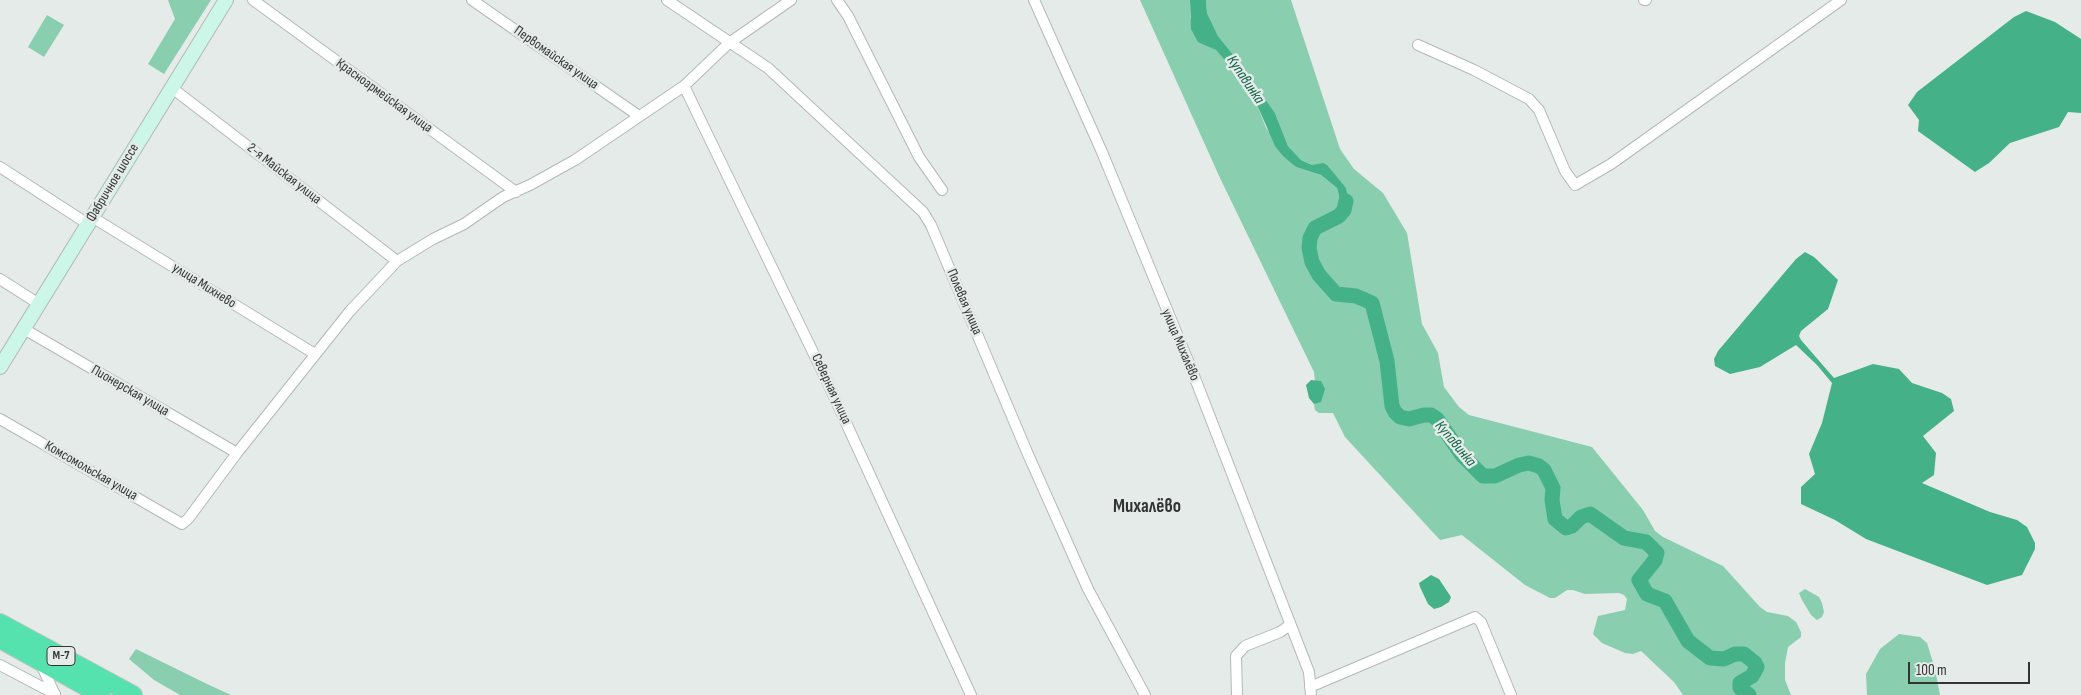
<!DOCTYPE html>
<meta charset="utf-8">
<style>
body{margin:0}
#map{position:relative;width:2081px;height:695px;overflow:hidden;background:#e5ebe8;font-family:"Sofia Sans Condensed",sans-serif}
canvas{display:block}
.scale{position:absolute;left:1908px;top:662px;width:122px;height:22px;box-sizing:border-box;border:2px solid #323533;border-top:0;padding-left:6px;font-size:15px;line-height:18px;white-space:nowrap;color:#323533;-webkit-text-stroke:4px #e5ebe8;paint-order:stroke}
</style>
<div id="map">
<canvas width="2081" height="695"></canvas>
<div class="scale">100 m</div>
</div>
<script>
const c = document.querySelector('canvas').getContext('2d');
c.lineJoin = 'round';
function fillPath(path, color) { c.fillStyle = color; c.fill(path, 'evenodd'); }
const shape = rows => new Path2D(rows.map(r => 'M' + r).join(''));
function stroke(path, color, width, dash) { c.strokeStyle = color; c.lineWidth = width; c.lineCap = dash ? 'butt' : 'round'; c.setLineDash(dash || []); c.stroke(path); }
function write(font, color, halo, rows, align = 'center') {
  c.font = font + ' "Sofia Sans Condensed",sans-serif'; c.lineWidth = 5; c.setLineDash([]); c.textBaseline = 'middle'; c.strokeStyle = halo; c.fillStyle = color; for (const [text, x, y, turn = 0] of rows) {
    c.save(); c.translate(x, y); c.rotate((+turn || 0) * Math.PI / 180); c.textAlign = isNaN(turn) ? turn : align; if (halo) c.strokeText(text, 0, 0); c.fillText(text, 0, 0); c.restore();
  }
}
fillPath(shape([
 [168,0,211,0,164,74,148,64,175,19],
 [1140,0,1190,0,1190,18,1206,44,1216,50,1238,76,1258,107,1266,128,1296,167,1321,175,1337,188,1340,200,1336,213,1350,212,1346,188,1319,165,1312,165,1301,160,1288,146,1275,113,1243,67,1218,36,1207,13,1206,0,1291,0,1340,149,1354,169,1383,193,1407,233,1422,324,1438,353,1444,387,1459,407,1469,415,1592,447,1643,510,1655,531,1663,537,1723,566,1760,607,1767,612,1788,616,1796,622,1801,632,1801,637,1788,647,1785,663,1785,680,1791,695,1683,695,1674,682,1641,651,1633,654,1625,653,1602,643,1593,634,1598,616,1625,610,1627,599,1624,595,1619,593,1585,594,1573,590,1567,590,1555,598,1550,598,1525,585,1462,535,1440,540,1345,437,1333,413,1319,413,1315,410,1314,404,1321,401,1321,381,1315,381,1314,372,1220,178],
 [47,15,64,25,44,57,28,47],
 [1805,589,1819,597,1822,603,1824,612,1822,617,1817,620,1811,615,1802,600,1799,593],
 [1899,634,1920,637,1927,643,1935,669,1940,695,1867,695,1866,674,1880,649],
 [136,649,207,684,231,695,180,695,154,680,129,659]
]), '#89ceaf');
fillPath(shape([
 [1190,0,1206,0,1207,13,1218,36,1243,67,1275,113,1288,146,1301,160,1312,165,1323,163,1327,165,1346,188,1350,205,1350,212,1345,218,1337,217,1340,200,1337,188,1321,175,1296,167,1283,156,1275,146,1258,107,1238,76,1216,50,1198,42,1191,29],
 [2026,11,2055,22,2081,39,2081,113,2068,112,2059,127,2010,143,1989,163,1975,172,1918,131,1919,120,1908,105,1917,92,2014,17],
 [1805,252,1814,257,1838,280,1828,309,1801,331,1799,336,1801,340,1834,378,1873,364,1899,369,1912,383,1942,393,1951,399,1954,411,1923,436,1936,453,1934,475,1922,483,1990,512,2017,520,2027,527,2035,543,2035,549,2022,575,1987,585,1866,539,1835,520,1801,504,1801,487,1815,474,1809,454,1822,423,1832,383,1817,365,1796,345,1760,367,1730,374,1715,366,1714,359,1718,351,1796,259],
 [1311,380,1321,381,1325,389,1321,402,1314,404,1309,398,1306,385],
 [1431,575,1439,579,1451,597,1449,602,1441,607,1434,609,1428,604,1420,587,1419,583]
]), '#45b188');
stroke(shape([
 [1346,201,1344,210,1339,216,1315,228,1310,238,1309,248,1312,262,1319,275,1336,294,1356,296,1372,303,1387,361,1392,406,1395,412,1400,417,1409,419,1424,415,1431,415,1437,419,1462,455,1483,476,1495,476,1519,465,1529,463,1539,466,1544,470,1553,488,1552,500,1555,519,1566,528,1572,526,1581,517,1590,514,1624,538,1646,542,1657,553,1655,560,1639,580,1647,594,1665,601,1688,641,1710,658,1724,659,1735,654,1744,654,1755,663,1757,667,1752,676,1740,683,1740,688,1749,695]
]), '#45b188', 15);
const street = shape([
 [253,0,516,192],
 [472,0,639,116],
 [667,0,768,68,923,212,931,225,1027,452,1088,589,1145,695],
 [837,0,848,16,919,157,942,190],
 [1034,0,1102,152,1191,368,1309,672,1311,695],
 [1644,0,1646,0],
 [1418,45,1474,70,1529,99,1539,110,1565,171,1575,185,1611,164,1841,0],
 [684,86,825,377,971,695],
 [172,88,397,261],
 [0,167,88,224],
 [92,217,315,354],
 [0,279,39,304],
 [24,329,237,453],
 [0,419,182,524,188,519,237,453,350,311,397,261,433,239,464,224,503,197,530,185,575,160,684,86,729,43,791,0],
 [41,664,55,695],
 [0,665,55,694],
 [1310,687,1475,617,1481,622,1511,695],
 [1237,695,1236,656,1245,646,1280,632,1290,625]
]);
const secondary = shape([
 [0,367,226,0]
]);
const highway = shape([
 [0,623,133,695],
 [0,639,101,695]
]);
stroke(street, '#b3b9b6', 12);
stroke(secondary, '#b3b9b6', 16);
stroke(highway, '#c6c6c6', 20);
stroke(street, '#fff', 10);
stroke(secondary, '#ccf6e7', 14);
stroke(highway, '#56e2ae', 18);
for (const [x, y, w] of [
 [61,656,28]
]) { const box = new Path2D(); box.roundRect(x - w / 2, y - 9.5, w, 19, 4); c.fillStyle = '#e5ebe8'; c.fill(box); stroke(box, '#323533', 1); }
write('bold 12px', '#323533', null, [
 ["М-7",61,656]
]);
write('14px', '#323533', '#e5ebe8', [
 ["Первомайская улица",556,58,35],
 ["Красноармейская улица",384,96,36],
 ["2-я Майская улица",284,174,38],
 ["Фабричное шоссе",113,183,-59],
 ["улица Михнево",204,286,32],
 ["Полевая улица",964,302,67],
 ["улица Михалёво",1180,345,67],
 ["Северная улица",831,389,65],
 ["Пионерская улица",130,391,30],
 ["Комсомольская улица",91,471,30]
]);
write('italic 15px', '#0f6347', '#e5ebe8', [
 ["Купавинка",1245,80,56],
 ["Купавинка",1455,444,50]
]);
write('bold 19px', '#323533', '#e5ebe8', [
 ["Михалёво",1147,507]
]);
</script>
